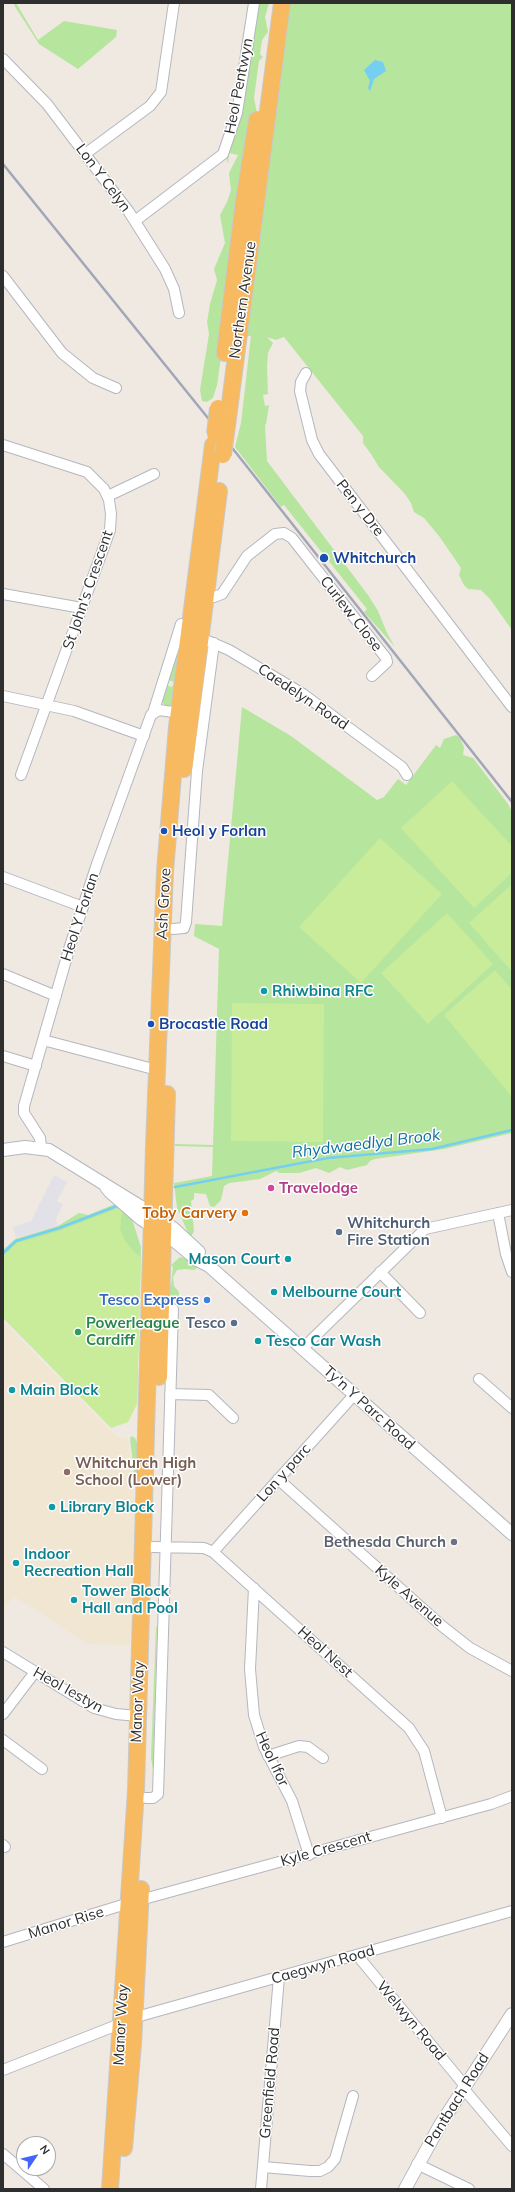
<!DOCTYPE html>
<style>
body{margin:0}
#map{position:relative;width:515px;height:2192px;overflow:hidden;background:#efe9e1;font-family:Mulish,sans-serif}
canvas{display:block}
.frame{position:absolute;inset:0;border:4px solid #2e2e2e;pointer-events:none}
.north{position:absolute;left:16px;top:2136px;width:40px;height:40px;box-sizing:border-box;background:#fff;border:1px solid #ababab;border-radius:50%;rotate:55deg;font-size:11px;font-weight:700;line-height:16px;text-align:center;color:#2e2e2e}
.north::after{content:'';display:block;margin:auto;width:14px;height:18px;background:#4264fb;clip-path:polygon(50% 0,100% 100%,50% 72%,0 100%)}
</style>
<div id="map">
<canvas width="515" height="2192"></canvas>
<div class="frame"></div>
<div class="north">N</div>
</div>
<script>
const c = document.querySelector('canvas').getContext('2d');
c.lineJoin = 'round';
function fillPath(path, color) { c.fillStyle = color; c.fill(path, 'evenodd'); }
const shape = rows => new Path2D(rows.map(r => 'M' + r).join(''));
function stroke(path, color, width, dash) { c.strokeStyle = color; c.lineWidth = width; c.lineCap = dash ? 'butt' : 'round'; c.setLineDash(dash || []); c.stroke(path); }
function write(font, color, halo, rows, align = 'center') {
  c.font = font + ' Mulish,sans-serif'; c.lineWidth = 3; c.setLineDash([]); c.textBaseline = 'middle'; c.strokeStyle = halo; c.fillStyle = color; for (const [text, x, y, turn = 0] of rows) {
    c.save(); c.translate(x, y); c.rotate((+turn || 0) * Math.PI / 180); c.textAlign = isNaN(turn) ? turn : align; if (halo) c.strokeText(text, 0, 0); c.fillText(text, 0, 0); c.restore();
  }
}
fillPath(shape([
 [54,1175,67,1182,57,1201,63,1204,56,1219,58,1226,16,1238,13,1227,31,1221]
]), '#e3e1e8');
fillPath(shape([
 [3,1322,116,1436,128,1439,135,1506,130,1645,88,1644,14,1596,3,1609]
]), '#f0e6d1');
fillPath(shape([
 [16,3,38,40,64,21,117,30,116,37,78,69,39,44,14,5],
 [249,3,269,3,265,17,268,32,262,40,260,54,263,57,259,61,254,98,257,113,217,385,213,398,207,402,202,401,200,390,209,334,207,322,210,304,217,280,214,269,225,243,220,215,227,202,231,190,229,173,238,155,229,153,228,164,226,156,242,97,246,90,243,86,243,52,241,48],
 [287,3,512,3,512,630,490,599,481,590,468,589,464,585,459,575,461,568,439,536,424,518,414,512,411,503,405,494,379,467,371,454,363,443,363,436,284,337,276,340,267,337,273,343,268,353,267,366,268,394,263,395,265,406,269,405,266,424,265,425,267,461,368,595,378,611,387,633,395,647,364,612,367,609,284,505,281,507,235,447,241,423,251,336,247,336],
 [176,651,179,652,172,707,167,707,161,701,166,685,172,687,174,682,168,680],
 [242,707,291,736,377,800,384,797,398,779,406,785,436,745,440,748,444,739,456,735,460,738,464,747,463,755,473,758,508,804,512,812,512,1133,444,1149,375,1159,370,1161,367,1165,347,1170,340,1167,329,1173,316,1168,299,1173,280,1173,276,1171,260,1179,229,1183,224,1186,221,1200,214,1207,210,1206,206,1194,194,1193,194,1199,191,1201,194,1231,192,1235,189,1235,177,1208,174,1183,212,1176,213,1147,175,1146,175,1144,213,1145,219,949,194,936,195,924,222,926],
 [115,1204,132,1219,141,1247,137,1404,3,1269,3,1250,15,1239,58,1226,79,1213,88,1215],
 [180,1257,187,1259,197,1268,194,1270,185,1269,177,1270,173,1277,174,1286,179,1292,179,1297,171,1301,169,1299,168,1287,171,1285,173,1267,171,1265],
 [132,1436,135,1438,138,1445,136,1490,130,1438],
 [156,1627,157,1627,153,1769,151,1758]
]), '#b6e59e');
fillPath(shape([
 [452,781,512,846,512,873,474,908,401,828],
 [380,838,442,894,361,983,299,927],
 [512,884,512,972,469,923],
 [447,913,493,964,428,1024,381,973],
 [495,970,512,990,512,1097,444,1015],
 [232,1003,324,1004,323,1142,231,1141],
 [119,1208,122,1211,120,1229,125,1240,132,1250,141,1258,137,1404,128,1422,111,1428,3,1318,3,1256,17,1243,59,1231]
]), '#c9ec9a');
fillPath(shape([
 [375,60,383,62,386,71,374,79,370,91,368,88,370,81,364,70]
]), '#75cff0');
stroke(shape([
 [175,1187,328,1158,432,1149,512,1130],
 [3,1253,16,1241,59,1228,117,1206]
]), '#75cff0', 2.5);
const minor = shape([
 [3,59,47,104,129,212,165,269,174,289,179,313],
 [85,154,150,106,161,92,174,3],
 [135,221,223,154,237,113,254,3],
 [3,276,62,353,93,378,116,388],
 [306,373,301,382,300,391,312,440,319,454,512,707],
 [3,445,87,472,104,489,109,500,111,514,110,530,21,775],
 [108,496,154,474],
 [3,594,82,608],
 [200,596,214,597,222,594,247,556,275,534,284,533,292,538,386,658,387,662,372,676],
 [208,641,229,650,303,694,402,767,407,775],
 [3,696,74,711,144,736],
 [153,713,181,624],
 [3,877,83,907],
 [173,929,184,928,186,922,197,771,214,643],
 [3,974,56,996],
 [43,1040,157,1070],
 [3,1056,36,1066],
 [41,1148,40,1138,24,1113,24,1106,70,946,97,864,151,715,159,710,180,713],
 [498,1213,506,1254,512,1272],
 [380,1272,420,1313],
 [302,1349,425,1229,512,1210],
 [479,1379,512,1408],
 [170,1394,209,1395,233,1418],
 [278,1479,442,1626,470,1648,512,1671],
 [153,1547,204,1548,213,1552,409,1728,424,1751,442,1818],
 [213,1552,354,1395],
 [254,1588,250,1669,254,1715,264,1747,292,1801,309,1855],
 [3,1652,94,1708,116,1714,138,1716],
 [3,1714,35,1672],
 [3,1740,42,1769],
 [268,1756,299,1746,308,1747,323,1758],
 [146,1798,153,1798,158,1794,173,1309],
 [3,1845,5,1847],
 [140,1900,491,1804,512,1796],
 [3,1942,129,1903],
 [357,1955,465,2086],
 [3,2070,140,2016,512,1911],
 [463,2088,512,2146],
 [3,2154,44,2189],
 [417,2164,469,2189],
 [263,2167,310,2171,320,2171,328,2167,335,2159,353,2096],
 [261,2189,279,1977]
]);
const tertiary = shape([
 [3,1150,25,1147,49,1150,143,1208,173,1228,199,1252],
 [106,1187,110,1192,141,1219,172,1239,197,1260,209,1266,512,1534],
 [405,2189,440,2125,512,2014]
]);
const trunk = shape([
 [225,353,244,201,257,120],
 [228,418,282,3],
 [184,769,219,491],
 [159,1377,167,1094],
 [124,2148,133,2044,141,1889],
 [110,2189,136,1790,154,1146,165,871,177,727,213,445]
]);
stroke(minor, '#b4b7c1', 12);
stroke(tertiary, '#b4b7c1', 14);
stroke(trunk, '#c9c9c9', 18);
stroke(minor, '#fff', 10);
stroke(tertiary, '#fff', 12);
stroke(trunk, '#f8ba60', 16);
stroke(shape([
 [3,164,237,454,512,802]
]), '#a3a6b8', 2.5);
const trunkBridge = shape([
 [215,434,218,408],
 [223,455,228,418]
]);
stroke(trunkBridge, '#c9c9c9', 18, []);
stroke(trunkBridge, '#f8ba60', 16);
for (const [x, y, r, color] of [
 [324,558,5,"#1a4fb4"],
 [164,831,4,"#1a4fb4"],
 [264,991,4,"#0f9aa8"],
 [151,1024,4,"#1a4fb4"],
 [271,1188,4,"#d1479c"],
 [245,1213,4,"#e8710a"],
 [339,1232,4,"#5c6f8a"],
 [288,1259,4,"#0f9aa8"],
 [274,1292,4,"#0f9aa8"],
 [207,1300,4,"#3f7fe0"],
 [234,1323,4,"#5c6f8a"],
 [78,1332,4,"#2e9e5b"],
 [258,1341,4,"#0f9aa8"],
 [12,1390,4,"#0f9aa8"],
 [67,1472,4,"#8d6e63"],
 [52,1507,4,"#0f9aa8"],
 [454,1542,4,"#6b7280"],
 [16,1563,4,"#0f9aa8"],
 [74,1600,4,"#0f9aa8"]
]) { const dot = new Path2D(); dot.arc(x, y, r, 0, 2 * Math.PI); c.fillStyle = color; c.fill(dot); stroke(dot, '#fff', 1.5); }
write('15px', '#2e2e2e', '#fff', [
 ["Heol Pentwyn",239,86,-79],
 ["Lon Y Celyn",103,178,53],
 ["Northern Avenue",243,300,-82],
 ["Pen y Dre",360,508,52],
 ["St John's Crescent",88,590,-71],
 ["Curlew Close",351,614,52],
 ["Caedelyn Road",303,697,34],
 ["Ash Grove",164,904,-87],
 ["Heol Y Forlan",80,917,-72],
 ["Ty'n Y Parc Road",369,1408,42],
 ["Lon y parc",284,1473,-48],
 ["Kyle Avenue",409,1596,41],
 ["Heol Nest",325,1652,42],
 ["Heol Iestyn",68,1690,29],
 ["Manor Way",138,1702,-88],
 ["Heol Ifor",272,1759,65],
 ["Kyle Crescent",326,1849,-16],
 ["Manor Rise",66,1923,-17],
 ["Caegwyn Road",323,1965,-16],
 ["Welwyn Road",411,2021,50],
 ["Manor Way",121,2025,-87],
 ["Greenfield Road",270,2083,-85],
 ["Pantbach Road",457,2100,-58]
]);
write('bold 15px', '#164399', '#fff', [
 ["Whitchurch",333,558],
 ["Heol y Forlan",172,831],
 ["Brocastle Road",159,1024]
], 'left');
write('bold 15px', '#0d838f', '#fff', [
 ["Rhiwbina RFC",272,991],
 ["Mason Court",280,1259,"right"],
 ["Melbourne Court",282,1292],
 ["Tesco Car Wash",266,1341],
 ["Main Block",20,1390],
 ["Library Block",60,1507],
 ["Indoor",24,1554],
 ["Recreation Hall",24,1571],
 ["Tower Block",82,1591],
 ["Hall and Pool",82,1608]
], 'left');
write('bold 15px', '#b23c85', '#fff', [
 ["Travelodge",279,1188]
], 'left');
write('bold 15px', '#c56008', '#fff', [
 ["Toby Carvery",237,1213]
], 'right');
write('bold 15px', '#4e5e75', '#fff', [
 ["Whitchurch",347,1223],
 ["Fire Station",347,1240],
 ["Tesco",226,1323,"right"]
], 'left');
write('bold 15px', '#366cbe', '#fff', [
 ["Tesco Express",199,1300]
], 'right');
write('bold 15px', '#27864d', '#fff', [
 ["Powerleague",86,1323],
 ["Cardiff",86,1340]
], 'left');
write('bold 15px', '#785e54', '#fff', [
 ["Whitchurch High",75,1463],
 ["School (Lower)",75,1480]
], 'left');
write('bold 15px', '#5b616d', '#fff', [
 ["Bethesda Church",446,1542]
], 'right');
write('italic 16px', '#0d6fa3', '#fff', [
 ["Rhydwaedlyd Brook",366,1144,-7]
]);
</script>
